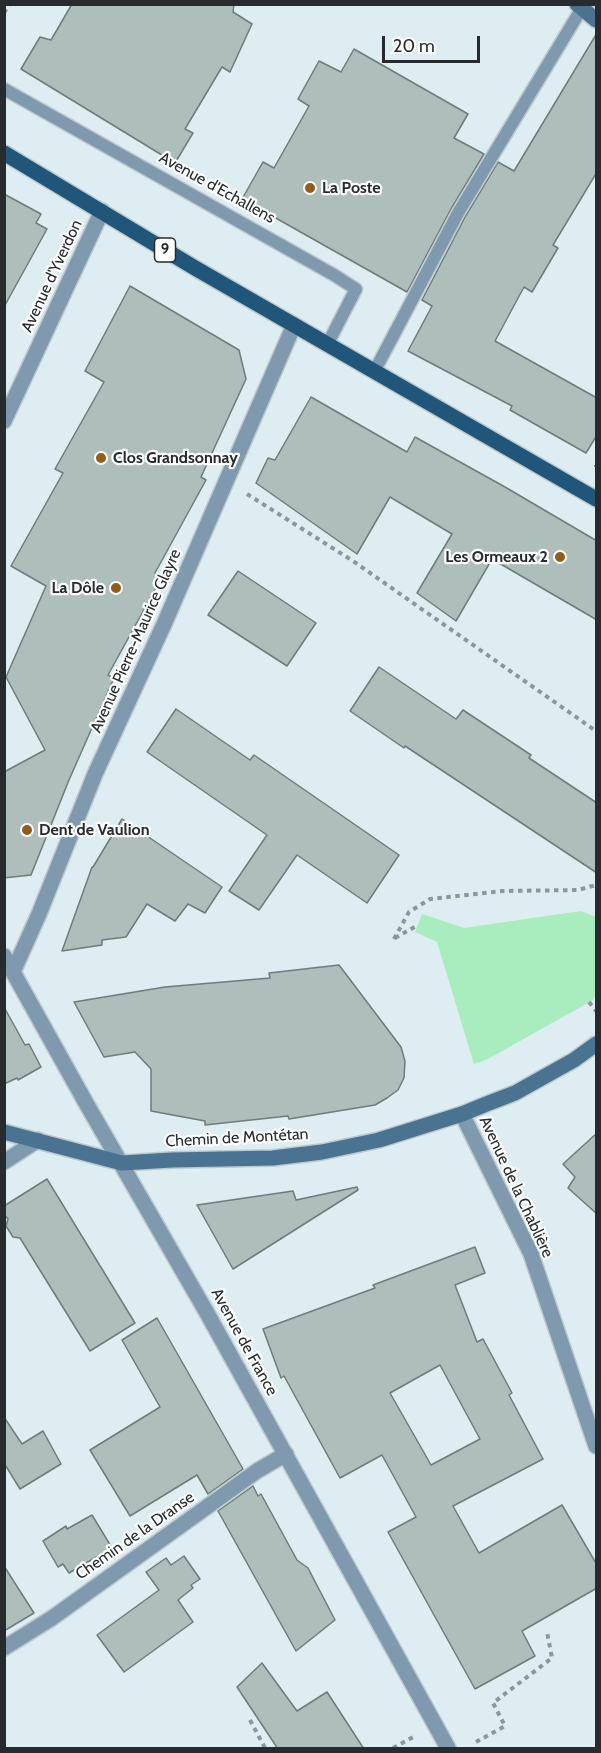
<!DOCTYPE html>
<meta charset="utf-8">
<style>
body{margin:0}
#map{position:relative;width:601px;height:1753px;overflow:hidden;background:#ddedf1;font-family:Cabin,sans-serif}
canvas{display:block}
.frame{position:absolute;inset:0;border:6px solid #262c2d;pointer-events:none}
.scale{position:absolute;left:382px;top:36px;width:98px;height:27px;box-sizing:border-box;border:3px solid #262c2d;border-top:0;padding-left:8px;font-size:18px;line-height:21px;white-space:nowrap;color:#262c2d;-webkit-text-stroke:4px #fff;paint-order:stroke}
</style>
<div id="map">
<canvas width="601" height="1753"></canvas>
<div class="frame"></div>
<div class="scale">20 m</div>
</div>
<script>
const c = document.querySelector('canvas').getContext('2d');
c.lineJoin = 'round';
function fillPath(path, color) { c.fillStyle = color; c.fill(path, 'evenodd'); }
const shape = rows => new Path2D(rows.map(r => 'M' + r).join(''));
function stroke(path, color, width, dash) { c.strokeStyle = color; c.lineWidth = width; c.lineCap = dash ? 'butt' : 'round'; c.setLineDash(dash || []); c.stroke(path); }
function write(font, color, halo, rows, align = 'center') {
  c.font = font + ' Cabin,sans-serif'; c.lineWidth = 4.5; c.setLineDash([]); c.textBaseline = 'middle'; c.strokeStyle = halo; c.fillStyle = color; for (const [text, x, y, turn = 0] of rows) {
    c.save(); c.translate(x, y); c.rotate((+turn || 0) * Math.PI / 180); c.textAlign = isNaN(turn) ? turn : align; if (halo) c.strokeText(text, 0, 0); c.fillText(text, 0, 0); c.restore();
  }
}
fillPath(shape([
 [581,911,596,917,596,995,593,1000,488,1059,474,1064,437,942,415,932,422,914,464,928]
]), '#a9ecbd');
const building = shape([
 [72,4,234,4,233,12,252,24,230,72,222,67,185,129,193,133,175,163,21,69,40,37,51,40,72,4],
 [597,33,597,172,553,245,558,248,532,292,524,287,495,341,597,398,597,435,586,453,510,410,512,406,408,351,432,306,422,300,465,217,498,162,514,171,597,33],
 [354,49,468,114,454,138,484,154,451,209,407,292,242,199,263,162,274,168,309,106,298,99,319,61,341,72,354,49],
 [4,194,41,214,36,223,47,229,4,307,4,194],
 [130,286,239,350,246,379,201,477,206,480,155,573,162,577,108,675,114,678,69,780,31,875,4,878,4,772,45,750,6,677,46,586,11,566,63,473,55,469,104,382,85,371,130,286],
 [311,397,407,452,415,437,505,487,597,541,597,620,492,559,456,621,417,593,452,534,390,497,357,554,256,483,268,458,275,460,311,397],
 [238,571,316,623,287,666,208,615,238,571],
 [379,667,456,719,463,710,531,755,529,758,597,803,597,873,405,746,404,748,350,711,379,667],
 [176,709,250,760,254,755,399,855,367,903,297,855,259,910,229,891,267,835,147,752,176,709],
 [122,819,222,887,205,913,188,904,175,921,147,904,126,937,102,940,102,945,62,951,92,867,93,867,122,819],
 [339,965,401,1047,405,1061,404,1078,398,1090,387,1098,375,1105,289,1119,288,1116,205,1125,205,1121,151,1111,151,1069,135,1052,104,1057,74,1002,165,987,270,978,269,973,339,965],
 [4,1007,25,1045,29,1044,41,1067,18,1080,17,1078,4,1084,4,1007],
 [597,1133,597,1214,568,1188,575,1177,563,1164,597,1133],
 [47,1179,135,1323,90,1351,20,1238,13,1237,6,1226,8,1219,4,1214,4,1206,47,1179],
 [357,1187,358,1190,233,1269,197,1205,293,1191,296,1200,357,1187],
 [475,1247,485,1273,455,1285,477,1342,483,1339,512,1393,509,1395,543,1459,453,1506,479,1553,562,1505,597,1565,597,1588,522,1631,535,1656,475,1689,388,1532,416,1517,382,1455,340,1478,284,1376,281,1378,263,1329,375,1288,373,1285,475,1247],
 [440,1365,480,1439,431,1465,390,1393,440,1365],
 [157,1318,243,1469,208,1494,197,1475,130,1516,90,1450,160,1407,122,1340,157,1318],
 [4,1417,22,1444,43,1431,61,1464,20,1489,4,1463,4,1417],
 [253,1486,258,1496,261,1494,297,1560,308,1568,335,1620,296,1651,218,1511,253,1486],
 [92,1515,112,1548,69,1573,63,1564,58,1567,43,1541,66,1526,67,1529,92,1515],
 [184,1556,200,1579,191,1585,193,1588,178,1600,193,1622,124,1672,97,1635,159,1590,146,1572,166,1558,171,1565,184,1556],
 [4,1566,34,1613,4,1631,4,1566],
 [262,1663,297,1711,327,1692,364,1749,278,1749,237,1687,262,1663]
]);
fillPath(building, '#aebebb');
stroke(building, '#6e7c7a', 1.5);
const lane = shape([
 [4,89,334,275,356,289,327,345],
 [374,372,458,213,582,8]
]);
const street = shape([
 [4,421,102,211],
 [4,956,86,1103,207,1313,448,1748],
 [13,972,39,914,95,774,165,622,294,325],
 [462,1114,531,1254,596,1446],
 [4,1162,38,1140],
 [4,1648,52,1618,257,1471,286,1454]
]);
const secondary = shape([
 [577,4,596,20],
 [4,1132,122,1163,172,1160,273,1158,322,1152,379,1140,462,1114,489,1103,515,1093,574,1060,596,1044]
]);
const primary = shape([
 [4,153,195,268,596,499]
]);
stroke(lane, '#bccace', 15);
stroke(street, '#bccace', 18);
stroke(secondary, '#bccace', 18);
stroke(primary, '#bccace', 18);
stroke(shape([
 [4,13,10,4],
 [596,467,596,465],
 [247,494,353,561,596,731],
 [395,938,418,925],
 [394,939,409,912,430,899,503,891,578,890,596,885],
 [589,1002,596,1011],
 [250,1720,265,1748],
 [476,1742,505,1726,493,1703,552,1658,547,1632],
 [393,1748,415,1736]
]), '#8b979a', 4, [4.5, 4.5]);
stroke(lane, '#7f9aaf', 12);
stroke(street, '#7f9aaf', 15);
stroke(secondary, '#4a7391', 15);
stroke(primary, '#20567a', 15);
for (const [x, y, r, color] of [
 [310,188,6,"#945c16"],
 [101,458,6,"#945c16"],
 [560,557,6,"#945c16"],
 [116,588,6,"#945c16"],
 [27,830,6,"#945c16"]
]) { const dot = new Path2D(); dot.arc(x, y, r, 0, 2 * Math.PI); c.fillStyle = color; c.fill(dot); stroke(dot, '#fff', 2); }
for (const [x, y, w] of [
 [165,250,21]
]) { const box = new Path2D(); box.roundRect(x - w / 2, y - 12, w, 24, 4.5); c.fillStyle = '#fff'; c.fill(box); stroke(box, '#262c2d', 1.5); }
write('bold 15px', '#262c2d', null, [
 ["9",165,250]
]);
write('16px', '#262c2d', '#fff', [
 ["Avenue d'Echallens",217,188,29],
 ["Avenue d'Yverdon",52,276,-65],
 ["Avenue Pierre-Maurice Glayre",136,641,-66],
 ["Chemin de Montétan",237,1138,-3],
 ["Avenue de la Chablière",516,1187,65],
 ["Avenue de France",244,1342,61],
 ["Chemin de la Dranse",135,1536,-35]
]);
write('bold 16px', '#262c2d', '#fff', [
 ["La Poste",322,188],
 ["Clos Grandsonnay",113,458],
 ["Les Ormeaux 2",548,557,"right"],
 ["La Dôle",104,588,"right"],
 ["Dent de Vaulion",39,830]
], 'left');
</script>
